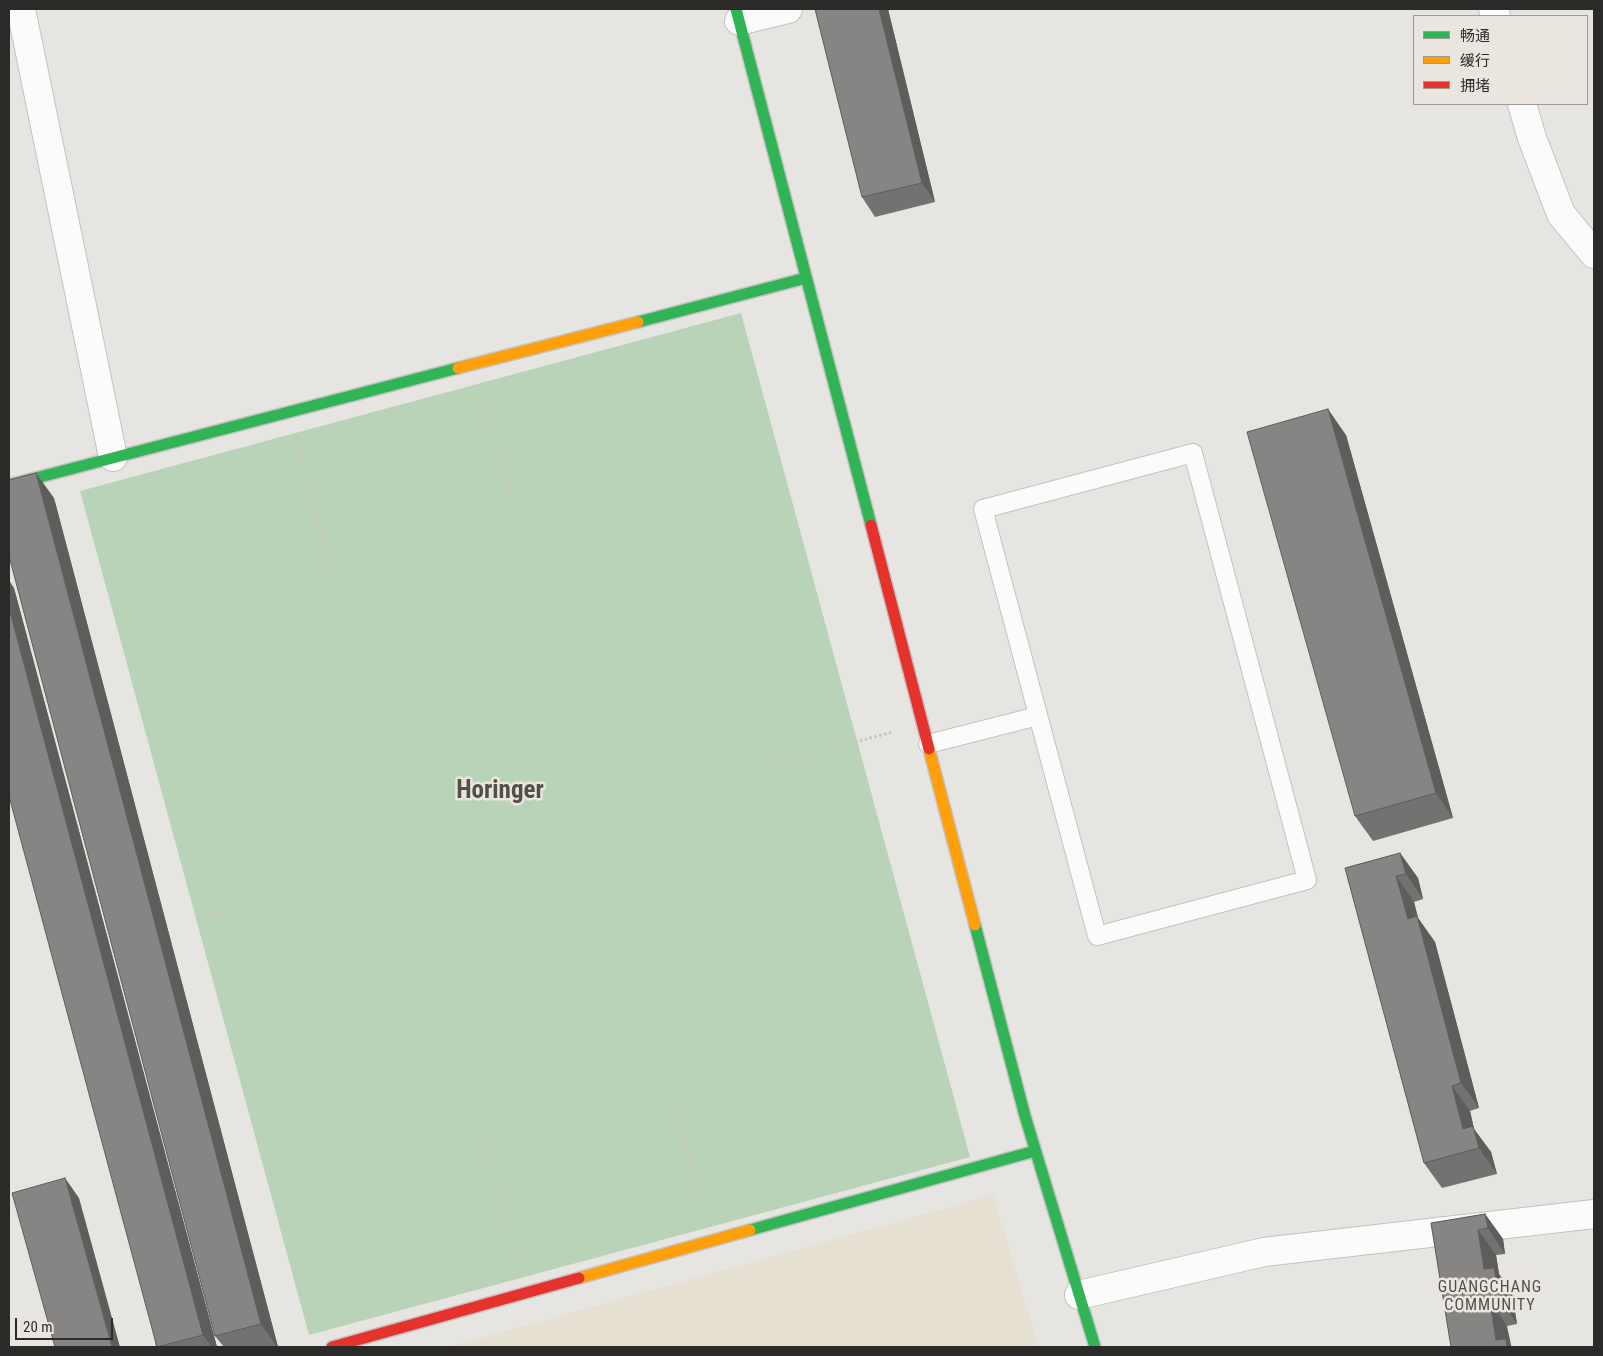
<!DOCTYPE html>
<meta charset="utf-8">
<style>
body{margin:0}
#map{position:relative;width:1603px;height:1356px;overflow:hidden;background:#e7e5e2;font-family:"Roboto Condensed","Noto Sans SC",sans-serif}
canvas{display:block}
.frame{position:absolute;inset:0;border:10px solid #2c2a28;pointer-events:none}
.legend{position:absolute;left:1413px;top:15px;width:175px;height:90px;box-sizing:border-box;background:#eae6df;border:1px solid #9e9b96;margin:0;padding:6px 9px;list-style:none;font-size:15px;color:#2c2a28}
.legend li{display:flex;align-items:center;gap:10px;height:25px}
.legend b{width:25px;border:1px solid #9e9b96}
.scale{position:absolute;left:15px;top:1318px;width:98px;height:22px;box-sizing:border-box;border:2px solid #2c2a28;border-top:0;padding-left:6px;font-size:15px;line-height:18px;white-space:nowrap;color:#2c2a28;-webkit-text-stroke:4px #eae6df;paint-order:stroke}
</style>
<div id="map">
<canvas width="1603" height="1356"></canvas>
<div class="frame"></div>
<ul class="legend">
<li><b style="height:6px;background:#30b455"></b>畅通</li>
<li><b style="height:6px;background:#ff9f0a"></b>缓行</li>
<li><b style="height:6px;background:#e5322d"></b>拥堵</li>
</ul>
<div class="scale">20 m</div>
</div>
<script>
const c = document.querySelector('canvas').getContext('2d');
c.lineJoin = 'round';
function fillPath(path, color) { c.fillStyle = color; c.fill(path, 'evenodd'); }
const shape = rows => new Path2D(rows.map(r => 'M' + r).join(''));
function stroke(path, color, width, dash) { c.strokeStyle = color; c.lineWidth = width; c.lineCap = dash ? 'butt' : 'round'; c.setLineDash(dash || []); c.stroke(path); }
function write(font, color, halo, rows, align = 'center') {
  c.font = font + ' "Roboto Condensed",sans-serif'; c.lineWidth = 5; c.setLineDash([]); c.textBaseline = 'middle'; c.strokeStyle = halo; c.fillStyle = color; for (const [text, x, y, turn = 0] of rows) {
    c.save(); c.translate(x, y); c.rotate((+turn || 0) * Math.PI / 180); c.textAlign = isNaN(turn) ? turn : align; if (halo) c.strokeText(text, 0, 0); c.fillText(text, 0, 0); c.restore();
  }
}
fillPath(shape([
 [993,1195,1039,1347,448,1347]
]), '#e6e0d3');
fillPath(shape([
 [741,313,970,1157,309,1335,80,491]
]), '#b8d3b8');
const lane = shape([
 [1193,453,1307,880,1097,936,983,509,1193,453],
 [928,744,1038,716]
]);
const street = shape([
 [21,9,113,457],
 [1493,9,1496,16],
 [739,21,788,9],
 [1522,104,1532,138,1561,214,1594,254],
 [1079,1295,1264,1252,1594,1214]
]);
const fast = shape([
 [736,9,871,525],
 [638,322,806,278],
 [9,485,458,368],
 [975,925,1025,1116,1095,1347],
 [750,1230,1035,1151]
]);
const slow = shape([
 [458,368,638,322],
 [929,749,975,925],
 [579,1278,750,1230]
]);
const jam = shape([
 [871,525,929,749],
 [332,1347,579,1278]
]);
stroke(lane, '#c3c2bf', 20);
stroke(street, '#c3c2bf', 30);
stroke(fast, '#c3c2bf', 14);
stroke(slow, '#c3c2bf', 14);
stroke(jam, '#c3c2bf', 14);
stroke(shape([
 [483,393,518,523],
 [296,442,332,574],
 [768,765,893,732],
 [197,920,240,908],
 [671,1090,704,1213],
 [486,1140,519,1263]
]), '#c6c5c4', 3, [2.5, 2.5]);
stroke(lane, '#fbfbfb', 18);
stroke(street, '#fbfbfb', 28);
stroke(fast, '#30b455', 11);
stroke(slow, '#ff9f0a', 11);
stroke(jam, '#e5322d', 11);
fillPath(shape([
 [815,9,888,9,935,202,875,217,862,197],
 [1346,435,1453,818,1373,841,1355,816],
 [54,498,278,1347,224,1347,215,1336],
 [14,588,217,1347,156,1347],
 [1400,853,1418,878,1423,899,1414,902,1418,918,1435,942,1479,1108,1470,1111,1474,1129,1491,1152,1497,1174,1442,1188,1424,1163,1345,868],
 [1485,1214,1503,1239,1505,1254,1496,1255,1499,1274,1512,1293,1517,1324,1507,1326,1451,1347,1431,1223]
]), '#747271');
fillPath(shape([
 [879,9,888,9,935,202,922,183],
 [1328,409,1346,435,1453,818,1436,793],
 [36,473,54,498,278,1347,277,1347,261,1324],
 [9,580,14,588,217,1347,212,1347,203,1335,9,608],
 [1400,853,1418,878,1423,899,1406,874],
 [1396,876,1414,902,1418,918,1435,942,1479,1108,1461,1083,1408,919],
 [1452,1086,1470,1111,1474,1129,1491,1152,1497,1174,1479,1148,1463,1129],
 [65,1178,79,1198,120,1347,112,1347],
 [1485,1214,1503,1239,1505,1254,1488,1228],
 [1478,1230,1496,1255,1499,1274,1512,1293,1517,1324,1500,1299,1484,1269],
 [1490,1301,1507,1326,1511,1345,1512,1347,1501,1347,1496,1340]
]), '#5e5d5c');
const building = shape([
 [815,9,879,9,922,183,862,197,815,9],
 [1328,409,1436,793,1355,816,1247,432,1328,409],
 [36,473,261,1324,215,1336,9,556,9,480,36,473],
 [9,608,203,1335,157,1347,9,796,9,608],
 [1400,853,1406,874,1396,876,1408,919,1417,916,1461,1083,1452,1086,1463,1129,1473,1126,1479,1148,1424,1163,1345,868,1400,853],
 [65,1178,112,1347,55,1347,12,1193,65,1178],
 [1485,1214,1488,1228,1478,1230,1484,1269,1494,1268,1500,1299,1490,1301,1496,1340,1506,1339,1507,1347,1451,1347,1431,1223,1485,1214]
]);
fillPath(building, '#878583');
stroke(building, '#5e5d5c', 1);
c.letterSpacing = '1px';
write('16px', '#524f49', '#eae6df', [
 ["GUANGCHANG",1490,1288],
 ["COMMUNITY",1490,1306]
]);
c.letterSpacing = '0px';
write('bold 25px', '#524f49', '#eae6df', [
 ["Horinger",500,792]
]);
</script>
